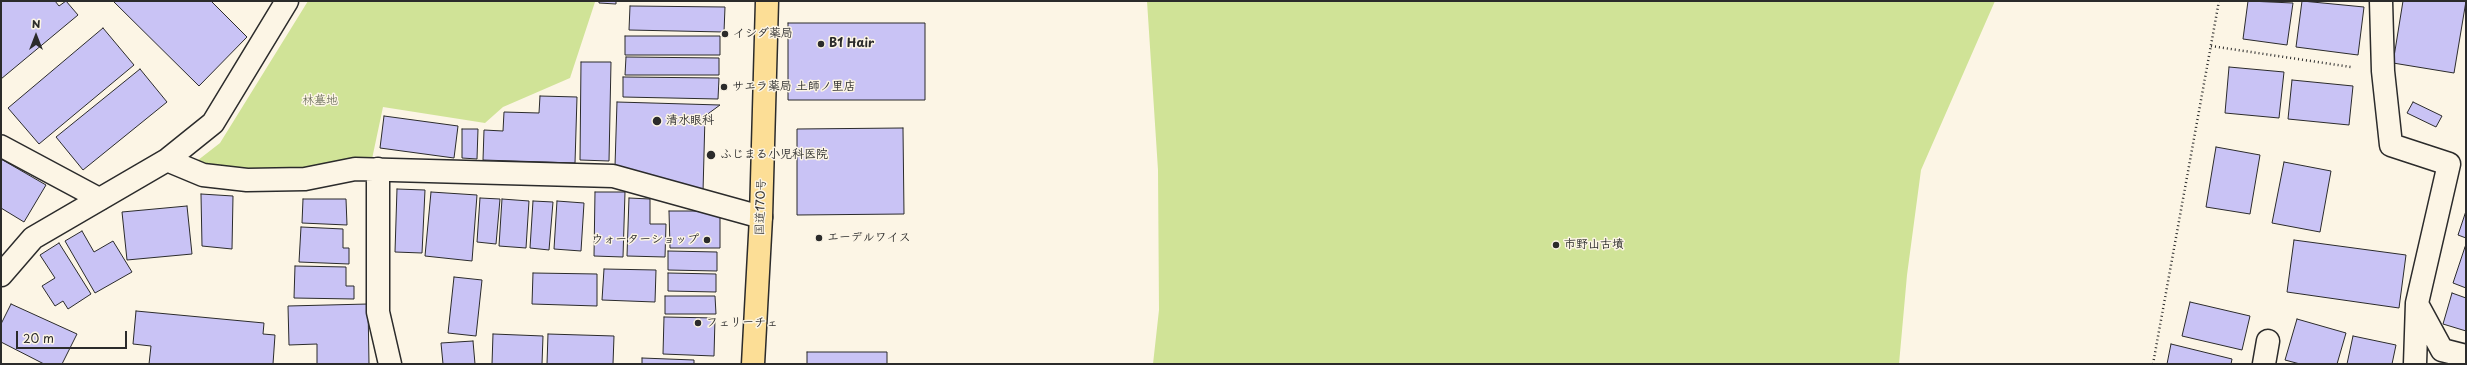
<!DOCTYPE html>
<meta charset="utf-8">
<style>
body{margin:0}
#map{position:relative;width:2467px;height:365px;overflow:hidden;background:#fcf5e5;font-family:"Playpen Sans",sans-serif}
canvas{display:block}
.frame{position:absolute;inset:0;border:2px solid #2b2b2b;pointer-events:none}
.north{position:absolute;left:16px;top:16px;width:40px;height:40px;-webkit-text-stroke:3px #fcf5e5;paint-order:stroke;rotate:0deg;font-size:11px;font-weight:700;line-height:16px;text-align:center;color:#2b2b2b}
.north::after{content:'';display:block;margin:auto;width:14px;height:18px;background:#2b2b2b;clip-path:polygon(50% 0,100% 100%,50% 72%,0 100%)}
.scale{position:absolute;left:16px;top:331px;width:111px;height:18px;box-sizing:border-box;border:2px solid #2b2b2b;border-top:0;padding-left:5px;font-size:12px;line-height:14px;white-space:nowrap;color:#2b2b2b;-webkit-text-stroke:3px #fcf5e5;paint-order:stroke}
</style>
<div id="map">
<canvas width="2467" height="365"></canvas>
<div class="frame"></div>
<div class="north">N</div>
<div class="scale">20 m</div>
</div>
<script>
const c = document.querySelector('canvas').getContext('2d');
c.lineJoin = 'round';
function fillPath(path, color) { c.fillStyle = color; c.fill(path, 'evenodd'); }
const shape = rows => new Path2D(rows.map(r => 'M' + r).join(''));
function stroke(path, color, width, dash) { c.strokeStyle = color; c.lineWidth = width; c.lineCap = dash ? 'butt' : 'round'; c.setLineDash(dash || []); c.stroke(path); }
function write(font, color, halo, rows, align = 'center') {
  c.font = font + ' "Playpen Sans","Klee One",sans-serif'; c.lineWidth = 3; c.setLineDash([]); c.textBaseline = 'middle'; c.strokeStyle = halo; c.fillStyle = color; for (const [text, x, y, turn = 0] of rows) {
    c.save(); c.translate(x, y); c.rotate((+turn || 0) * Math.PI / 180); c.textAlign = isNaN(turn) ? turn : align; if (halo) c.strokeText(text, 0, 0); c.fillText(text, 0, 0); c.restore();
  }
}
fillPath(shape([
 [308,1,595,1,595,2,570,78,503,107,485,123,383,107,372,159,265,172,193,164,220,143],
 [1147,1,1995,1,1921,170,1907,275,1899,364,1153,364,1159,310,1158,170]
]), '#d0e397');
const building = shape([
 [1,1,55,1,59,6,66,1,78,15,1,79,1,1],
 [113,1,211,1,247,37,199,86,113,1],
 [599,1,616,1,616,4,599,3,599,1],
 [2248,1,2293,3,2287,45,2243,39,2248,1],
 [2302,1,2364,7,2358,55,2296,47,2302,1],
 [2403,1,2466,1,2454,73,2393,63,2403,1],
 [630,6,725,7,724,32,629,30,630,6],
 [788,23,925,23,925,100,788,100,788,23],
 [103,28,134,65,39,144,8,108,103,28],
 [625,36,720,36,720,55,625,55,625,36],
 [626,57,719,58,719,75,625,75,626,57],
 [581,62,611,62,609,161,580,160,581,62],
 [2229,67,2284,72,2279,118,2225,113,2229,67],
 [140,69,167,102,83,170,56,137,140,69],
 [623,77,719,78,718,99,623,97,623,77],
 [2292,80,2353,86,2349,125,2288,119,2292,80],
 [540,96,577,97,575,163,483,160,484,130,503,131,504,112,539,113,540,96],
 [617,102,720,105,705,116,703,192,615,166,617,102],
 [2413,102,2442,116,2436,127,2407,113,2413,102],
 [384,116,458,126,454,158,380,148,384,116],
 [903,128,904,214,797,215,797,129,903,128],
 [462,129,478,129,477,159,462,158,462,129],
 [2216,147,2260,155,2250,214,2206,207,2216,147],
 [1,159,46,185,24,222,1,208,1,159],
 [2284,162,2331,171,2320,232,2272,223,2284,162],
 [397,189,425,190,422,253,395,252,397,189],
 [431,192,477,195,472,261,425,256,431,192],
 [595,192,625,192,623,257,594,256,595,192],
 [201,194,233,196,232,249,202,246,201,194],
 [480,198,500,199,496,244,477,242,480,198],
 [629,198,650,199,650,224,666,224,665,257,627,256,629,198],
 [303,199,346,199,347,225,302,223,303,199],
 [502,199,529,201,526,248,499,246,502,199],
 [533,201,553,202,549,250,530,248,533,201],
 [557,201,584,203,581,251,554,249,557,201],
 [187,206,192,254,127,260,122,212,187,206],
 [669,211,706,211,720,217,720,248,670,248,669,211],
 [2466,211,2466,238,2458,235,2466,211],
 [301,227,343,229,343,248,349,248,349,264,299,262,301,227],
 [82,231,94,252,113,241,132,272,95,293,65,241,82,231],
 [2294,240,2406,255,2399,308,2287,292,2294,240],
 [59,243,91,294,68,309,63,301,55,306,42,286,55,278,40,255,59,243],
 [2465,247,2466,247,2466,288,2453,283,2465,247],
 [668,251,717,252,717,271,668,270,668,251],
 [295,266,346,267,346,286,354,286,354,299,294,298,295,266],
 [604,269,656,270,655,302,602,300,604,269],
 [533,273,597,274,597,306,532,304,533,273],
 [668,273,716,274,716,292,668,291,668,273],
 [454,277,482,280,476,336,448,333,454,277],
 [2452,293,2466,298,2466,331,2443,324,2452,293],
 [665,296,715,296,716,314,665,314,665,296],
 [2190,302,2250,316,2242,350,2182,336,2190,302],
 [11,304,77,334,62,364,44,364,1,342,1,324,11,304],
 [368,304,369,364,317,364,317,344,289,345,288,306,368,304],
 [136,311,264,323,263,334,275,335,273,364,149,364,151,346,133,344,136,311],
 [664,317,715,318,714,356,663,354,664,317],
 [2297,319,2346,333,2337,364,2300,364,2285,360,2297,319],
 [493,334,543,336,542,364,492,364,493,334],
 [548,334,614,336,613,364,547,364,548,334],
 [2353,336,2396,345,2392,364,2347,364,2353,336],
 [473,341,475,364,443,364,441,343,473,341],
 [2171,344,2232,359,2231,364,2167,364,2171,344],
 [807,352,887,352,887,364,807,364,807,352],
 [642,358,694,360,694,364,642,364,642,358]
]);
fillPath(building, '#c9c3f5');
stroke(building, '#2b2b2b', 1);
const service = shape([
 [1,146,100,199]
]);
const minor = shape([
 [2381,1,2383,71,2391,145,2449,164,2417,303,2415,364],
 [167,160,203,175,247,180,305,179,355,169,613,176,761,217],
 [378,169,378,312,390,364],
 [1,275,33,238,167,160,213,123,287,1],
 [2417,304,2442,350,2466,356],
 [2264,364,2268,341]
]);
const trunk = shape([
 [753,364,761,217,767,1]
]);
stroke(service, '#2b2b2b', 24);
stroke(minor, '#2b2b2b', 25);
stroke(trunk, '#2b2b2b', 25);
stroke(shape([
 [2211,46,2351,67],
 [2153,364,2219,1]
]), '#2b2b2b', 2.5, [1, 3]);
stroke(service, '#fcf5e5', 21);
stroke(minor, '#fcf5e5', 22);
stroke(trunk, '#fcde96', 22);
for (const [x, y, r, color] of [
 [725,34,4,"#2b2b2b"],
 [821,44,4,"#2b2b2b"],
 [724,87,4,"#2b2b2b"],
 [657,121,5,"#2b2b2b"],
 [711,155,5,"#2b2b2b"],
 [819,238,4,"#2b2b2b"],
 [707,240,4,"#2b2b2b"],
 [1556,245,4,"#2b2b2b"],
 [698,323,4,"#2b2b2b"]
]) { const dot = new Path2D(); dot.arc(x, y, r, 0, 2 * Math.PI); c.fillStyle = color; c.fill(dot); stroke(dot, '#fcf5e5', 1.5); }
write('bold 12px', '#2b2b2b', '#fcf5e5', [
 ["イシダ薬局",733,34],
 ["B1 Hair",829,44],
 ["サエラ薬局 土師ノ里店",732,87],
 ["清水眼科",666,121],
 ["ふじまる小児科医院",720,155],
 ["エーデルワイス",827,238],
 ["ウォーターショップ",699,240,"right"],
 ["市野山古墳",1564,245],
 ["フェリーチェ",706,323]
], 'left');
write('12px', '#545946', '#fcf5e5', [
 ["林墓地",320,101]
]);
write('12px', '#2b2b2b', '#fcf5e5', [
 ["国道170号",761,207,-88]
]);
</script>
